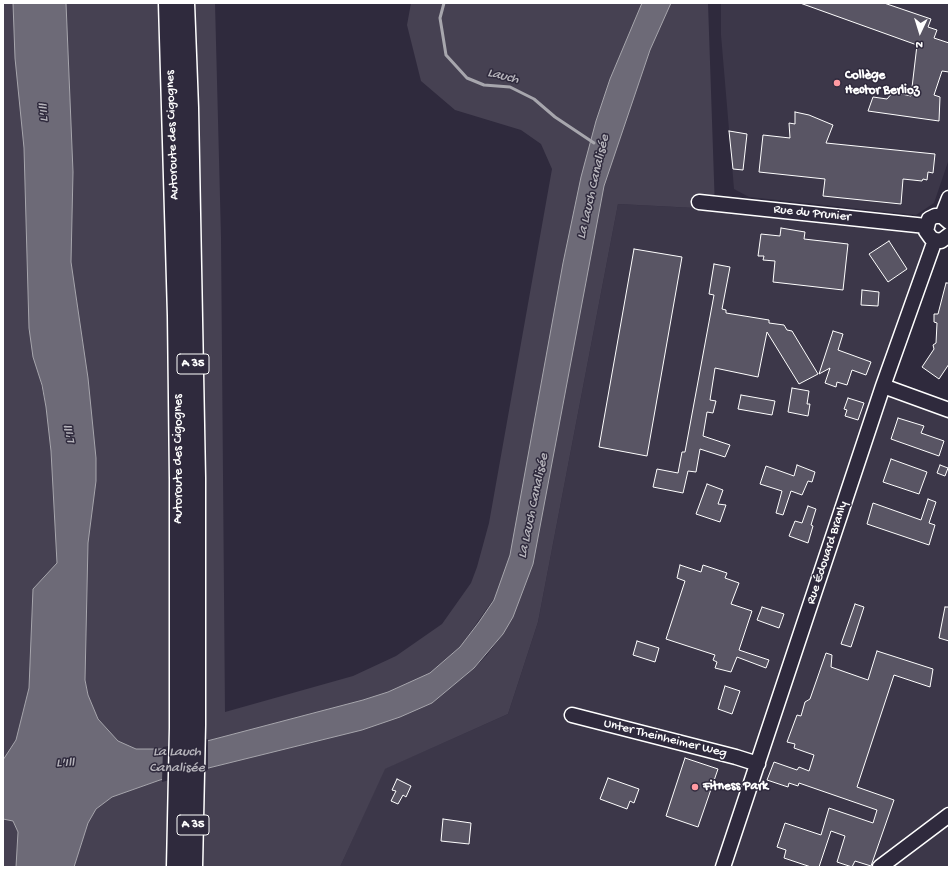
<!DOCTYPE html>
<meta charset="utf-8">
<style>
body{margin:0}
#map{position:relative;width:952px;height:870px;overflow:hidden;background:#2f2a3d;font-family:"Gochi Hand",sans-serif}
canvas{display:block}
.frame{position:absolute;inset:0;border:4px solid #fff;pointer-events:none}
.north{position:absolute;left:900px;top:12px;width:40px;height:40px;-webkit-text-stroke:3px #2f2a3d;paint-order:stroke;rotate:184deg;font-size:11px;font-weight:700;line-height:16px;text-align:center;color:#fff}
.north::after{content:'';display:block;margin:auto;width:14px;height:18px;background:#fff;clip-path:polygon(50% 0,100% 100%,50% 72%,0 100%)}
</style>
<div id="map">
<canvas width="952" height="870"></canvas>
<div class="frame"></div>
<div class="north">N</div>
</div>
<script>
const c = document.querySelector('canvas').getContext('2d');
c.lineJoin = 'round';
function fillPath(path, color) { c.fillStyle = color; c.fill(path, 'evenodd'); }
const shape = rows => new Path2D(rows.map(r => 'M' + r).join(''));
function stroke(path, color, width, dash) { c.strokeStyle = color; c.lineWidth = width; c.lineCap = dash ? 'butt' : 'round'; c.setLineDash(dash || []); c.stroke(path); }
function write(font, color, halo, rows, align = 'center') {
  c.font = font + ' "Gochi Hand",sans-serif'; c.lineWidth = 3; c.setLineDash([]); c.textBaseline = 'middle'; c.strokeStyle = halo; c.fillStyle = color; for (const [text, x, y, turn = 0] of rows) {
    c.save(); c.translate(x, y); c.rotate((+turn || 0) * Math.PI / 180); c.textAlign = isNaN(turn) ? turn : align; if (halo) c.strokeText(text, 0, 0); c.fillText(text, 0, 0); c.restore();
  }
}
fillPath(shape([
 [721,3,949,3,949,159,934,203,916,215,749,197,734,189,721,35],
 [618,204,715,209,936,230,878,393,949,418,949,867,340,867,384,769,508,714,538,622]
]), '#3c3749');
fillPath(shape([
 [3,3,13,3,15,58,24,148,29,328,46,407,51,451,57,563,33,589,29,688,16,740,3,760],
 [66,3,215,3,221,237,225,712,353,676,396,656,442,624,471,583,477,567,489,523,552,169,541,144,521,130,455,110,421,81,407,25,411,3,708,3,715,209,618,204,538,622,508,714,385,769,340,867,74,867,88,823,96,809,112,797,160,780,362,730,432,703,474,668,486,656,503,634,512,617,493,600,460,647,430,673,388,692,363,700,207,741,162,749,136,749,118,741,98,719,88,695,85,680,88,543,96,481,96,458,88,378,71,262,73,172],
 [3,767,9,819,13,821,18,832,16,867,3,867]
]), '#464152');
const water = shape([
 [13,3,66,3,73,172,71,262,88,378,96,458,96,481,88,543,85,680,88,695,98,719,118,741,136,749,162,749,207,741,363,700,388,692,430,673,460,647,479,622,494,600,510,555,563,263,581,177,596,121,610,79,642,3,671,3,650,50,604,186,533,564,513,617,503,634,474,668,432,703,400,717,362,730,160,780,112,797,96,809,88,823,74,867,16,867,18,832,13,821,3,819,3,760,16,740,29,688,33,589,57,563,51,451,46,407,42,385,33,357,29,328,24,148,15,58,13,3]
]);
fillPath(water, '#6d6a77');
stroke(water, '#a7a6ad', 1);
fillPath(shape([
 [208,739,208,770,162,782,163,747]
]), '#2f2a3d');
stroke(shape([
 [444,3,440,18,446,55,467,78,484,85,510,87,534,99,555,117,594,143]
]), '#a7a6ad', 3);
const building = shape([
 [800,3,884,3,931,19,928,27,937,30,934,38,949,43,949,72,942,71,934,95,940,97,939,121,868,111,873,97,887,99,893,92,911,96,917,45,800,3],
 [795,112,809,115,833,125,826,143,935,154,933,173,928,172,927,180,923,179,922,181,903,179,901,204,823,196,825,179,759,172,763,135,790,138,789,123,795,124,795,112],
 [729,131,747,134,743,170,733,169,729,131],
 [781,228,805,232,804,239,848,244,843,290,773,282,775,261,763,260,764,256,758,256,761,234,780,236,781,228],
 [889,241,907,269,888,282,869,254,889,241],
 [634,249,682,257,647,456,599,447,634,249],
 [714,264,730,267,722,309,726,310,726,313,769,320,769,323,784,325,787,330,792,331,818,374,799,384,767,332,758,377,715,368,710,400,716,401,713,413,707,412,703,436,730,445,725,457,700,449,696,472,688,471,683,493,653,487,657,469,678,473,682,452,685,452,714,295,709,294,714,264],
 [946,283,949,283,949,364,939,379,922,367,934,349,933,345,936,343,937,323,934,322,934,314,938,314,946,283],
 [862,290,879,292,878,306,861,305,862,290],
 [833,331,843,334,838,350,871,362,866,375,852,370,847,385,837,382,836,387,825,383,830,368,819,374,833,331],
 [792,388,809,391,807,404,810,404,808,416,788,412,792,388],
 [741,395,775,401,772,415,738,409,741,395],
 [848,398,864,403,858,420,845,416,847,410,844,409,848,398],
 [898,418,924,426,921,433,944,441,939,456,891,439,898,418],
 [891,459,927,472,919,494,883,482,891,459],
 [797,465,815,472,812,482,808,481,802,495,791,491,783,515,776,513,782,491,760,484,766,466,794,476,797,465],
 [940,465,948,468,945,476,937,473,940,465],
 [707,484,723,490,718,504,726,505,720,522,696,514,707,484],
 [928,499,936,502,929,523,935,525,929,545,867,524,873,503,921,520,928,499],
 [808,506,816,509,811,525,813,526,808,543,789,536,795,521,802,523,808,506],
 [680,565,701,572,703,565,727,573,725,578,739,583,731,604,752,611,739,650,769,660,766,668,737,657,731,672,715,668,717,662,713,660,715,655,666,639,685,581,677,578,680,565],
 [855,604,864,607,851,647,841,644,855,604],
 [762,607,784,614,779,628,757,620,762,607],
 [945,607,949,607,949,641,939,638,945,607],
 [637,641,659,648,655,662,633,655,637,641],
 [877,651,933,669,930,687,894,675,857,787,894,800,871,866,855,861,852,867,837,862,845,836,831,831,819,867,811,867,784,858,786,850,777,847,785,823,821,835,829,808,873,823,877,810,799,783,798,786,789,783,788,787,767,780,774,762,797,770,799,767,809,771,814,755,794,748,795,744,787,742,797,715,801,716,805,702,810,699,826,653,832,655,831,667,868,680,877,651],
 [725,686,740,691,732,714,718,709,725,686],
 [685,758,718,769,698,827,666,816,685,758],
 [608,778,639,789,634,803,630,801,627,809,600,799,608,778],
 [397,779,411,786,406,797,403,795,398,804,391,801,396,791,392,790,397,779],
 [443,819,471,823,469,844,441,841,443,819]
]);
fillPath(building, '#595564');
stroke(building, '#fff', 1);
const minor = shape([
 [699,202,926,226],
 [942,216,949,198],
 [949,222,942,216,935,216,929,219,926,231,931,238,935,240,941,241,949,235],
 [883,386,949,410],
 [572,715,736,757,758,764],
 [723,867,883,386,935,240],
 [880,867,949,815]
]);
const highway = shape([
 [169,3,178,316,180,479,180,728,177,867],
 [184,3,188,108,195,478,195,725,192,867]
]);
stroke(minor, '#fff', 17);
stroke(highway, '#fff', 23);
stroke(minor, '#2f2a3d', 14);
stroke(highway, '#2f2a3d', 20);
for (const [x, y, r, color] of [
 [837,83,4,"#ff9aa2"],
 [695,787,4,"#ff9aa2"]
]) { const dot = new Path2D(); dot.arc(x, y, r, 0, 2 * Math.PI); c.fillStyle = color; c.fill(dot); stroke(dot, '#2f2a3d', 1.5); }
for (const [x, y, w] of [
 [193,364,32],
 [193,825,32]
]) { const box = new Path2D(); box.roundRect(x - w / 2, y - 10, w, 20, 3); c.fillStyle = '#2f2a3d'; c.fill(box); stroke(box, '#fff', 1); }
write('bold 12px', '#fff', null, [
 ["A 35",193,364],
 ["A 35",193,825]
]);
write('bold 13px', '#fff', '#2f2a3d', [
 ["Collège",845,76],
 ["Hector Berlioz",845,91],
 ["Fitness Park",703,787]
], 'left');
write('13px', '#fff', '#2f2a3d', [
 ["Autoroute des Cigognes",173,135,-92],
 ["Rue du Prunier",812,214,6],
 ["Autoroute des Cigognes",179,459,-90],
 ["Rue Édouard Branly",828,553,-72],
 ["Unter Theinheimer Weg",665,739,14]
]);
write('italic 14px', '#b6b4bb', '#2f2a3d', [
 ["Lauch",503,77,14],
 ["L'Ill",45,113,-90],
 ["La Lauch Canalisée",594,187,-77],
 ["L'Ill",71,435,-96],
 ["La Lauch Canalisée",534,506,-78],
 ["La Lauch",177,753],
 ["Canalisée",177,769],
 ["L'Ill",65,764]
]);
</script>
